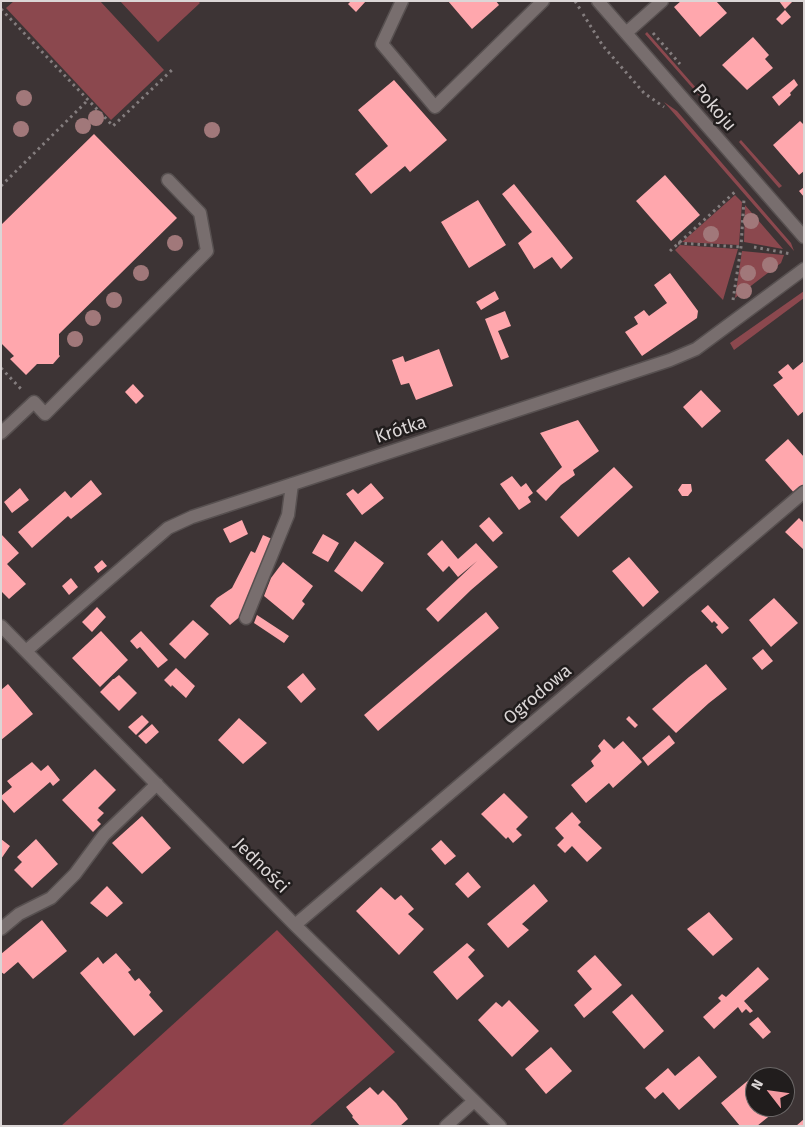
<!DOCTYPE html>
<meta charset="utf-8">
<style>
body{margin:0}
#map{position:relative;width:805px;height:1127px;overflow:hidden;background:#3d3435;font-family:"Fira Sans",sans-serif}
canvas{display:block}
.frame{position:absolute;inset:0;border:2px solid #dbd6d6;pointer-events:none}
.north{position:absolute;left:745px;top:1067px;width:50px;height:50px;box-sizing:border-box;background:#211d1d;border:1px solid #6b6767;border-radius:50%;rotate:300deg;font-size:14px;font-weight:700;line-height:20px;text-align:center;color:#dbd6d6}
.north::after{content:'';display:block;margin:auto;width:18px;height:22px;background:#f49aa1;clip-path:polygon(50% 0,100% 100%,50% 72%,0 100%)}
</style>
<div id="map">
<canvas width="805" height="1127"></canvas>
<div class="frame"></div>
<div class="north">N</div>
</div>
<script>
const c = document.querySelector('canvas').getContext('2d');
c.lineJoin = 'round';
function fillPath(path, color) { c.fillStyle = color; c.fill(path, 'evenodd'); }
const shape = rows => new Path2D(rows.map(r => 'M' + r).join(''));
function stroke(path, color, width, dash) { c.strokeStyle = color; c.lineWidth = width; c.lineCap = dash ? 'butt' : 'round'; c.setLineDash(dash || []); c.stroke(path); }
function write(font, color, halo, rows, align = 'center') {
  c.font = font + ' "Fira Sans",sans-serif'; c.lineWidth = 5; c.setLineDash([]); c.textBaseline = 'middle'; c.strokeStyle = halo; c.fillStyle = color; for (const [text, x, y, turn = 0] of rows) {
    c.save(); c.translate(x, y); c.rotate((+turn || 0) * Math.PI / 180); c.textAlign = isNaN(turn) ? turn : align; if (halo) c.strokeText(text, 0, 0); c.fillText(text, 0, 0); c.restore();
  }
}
fillPath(shape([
 [14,1,100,1,164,70,111,120,6,8],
 [120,1,198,1,200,3,158,42],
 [647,32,719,114,717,116,645,34],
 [664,102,677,111,791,243,794,251],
 [741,140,782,186,779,188,739,142],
 [735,195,742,202,739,245,682,242],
 [745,205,783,249,744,242],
 [680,245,738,249,723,300,675,250],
 [742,251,784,255,781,263,735,298],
 [804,291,804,298,734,350,730,343]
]), '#8b484e');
fillPath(shape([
 [277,930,395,1052,309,1126,61,1126]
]), '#8f424b');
fillPath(shape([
 [351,1,366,1,356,12,348,4],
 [448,1,496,1,499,5,472,29],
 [681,1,716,1,727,13,700,37,674,7],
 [779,1,793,1,785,9],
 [785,10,791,17,782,25,776,19],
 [753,37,769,55,765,59,773,68,747,90,722,65],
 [794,79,798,85,790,93,791,95,779,106,772,97],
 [394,80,447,140,410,172,405,166,371,194,355,174,388,146,358,110],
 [800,121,804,125,804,171,799,175,773,145],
 [94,134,177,218,59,334,59,355,60,356,53,364,37,364,26,375,10,359,14,356,1,343,1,225],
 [665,175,700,215,671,241,636,201],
 [514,184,573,258,561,269,552,257,534,269,518,243,532,232,502,194],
 [804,187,804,197,799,191],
 [478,200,506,245,469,268,441,222],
 [670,273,698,311,697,318,642,356,625,332,638,324,634,317,644,310,649,316,667,303,654,285],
 [495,291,499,299,481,310,476,302],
 [505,311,511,326,498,331,509,357,501,360,485,319],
 [439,349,453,386,416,400,409,383,401,385,392,360,403,356,405,362],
 [804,361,804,411,798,416,773,385,783,378,778,372,788,364,793,370],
 [133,384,144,396,136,404,125,392],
 [701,390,721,411,702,428,683,407],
 [578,420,599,451,573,470,575,475,561,485,546,501,536,491,562,467,540,433],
 [788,439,804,457,804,487,796,495,765,460],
 [614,467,633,487,578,537,560,517],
 [512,476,521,487,526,483,533,493,528,497,531,502,519,510,500,484],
 [91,480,102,494,71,519,68,516,32,548,18,532,65,491,71,498],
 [371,483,384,498,362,515,346,494,353,489,358,494],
 [682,484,691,484,692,491,688,496,682,496,678,490],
 [20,488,29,500,12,513,4,502],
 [489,517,503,533,493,542,479,526],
 [799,518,804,523,804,550,785,532],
 [242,520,248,534,230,543,223,529],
 [1,534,19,553,7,564,26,584,9,599,1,591],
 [323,534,339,543,328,562,312,553],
 [263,535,272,539,243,614,230,625,210,606,217,598,232,588,251,551,255,553],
 [442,540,458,559,476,543,498,567,471,590,438,622,426,609,477,561,458,577,449,566,443,572,427,554],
 [355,541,384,563,362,592,334,571],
 [629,557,659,592,643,607,612,571],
 [102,560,107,566,98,573,94,567],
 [283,562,313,586,302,601,305,604,293,620,264,596,271,578],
 [71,578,78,587,69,595,62,586],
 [774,598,798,623,771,647,749,620],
 [708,605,729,628,722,634,716,627,718,625,714,621,712,623,701,611],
 [97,607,106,617,92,632,82,622],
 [486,612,499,628,378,731,364,715],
 [257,615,289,636,284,643,254,623],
 [193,620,209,634,185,659,169,644],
 [101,631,128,660,100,687,72,658],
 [141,631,168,660,158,668,140,647,137,649,130,641],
 [763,649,773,661,762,670,752,658],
 [706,664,727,689,709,703,676,733,652,709,689,677],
 [176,668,195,686,186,698,172,685,171,687,164,680],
 [303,673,316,689,301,703,287,687],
 [119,675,137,693,119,711,100,692,113,679,114,679],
 [8,684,33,714,1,740,1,690],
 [142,715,149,722,136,735,128,727],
 [629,716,638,725,635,728,626,719],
 [239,718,267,743,243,764,218,740],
 [152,724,159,732,146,744,138,736],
 [669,735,675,743,648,766,642,758],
 [604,739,614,749,623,741,642,762,613,788,609,783,586,803,571,785,594,766,591,761,601,751,598,746],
 [32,762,41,771,48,765,60,780,53,786,50,782,14,813,1,798,1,796,12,787,7,781],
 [95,769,116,790,98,808,104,813,97,820,101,824,93,832,62,800],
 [504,793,528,817,516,829,522,835,513,843,508,837,506,839,481,814],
 [572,812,581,822,578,825,602,848,587,862,572,846,565,853,557,845,564,838,555,828],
 [142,816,171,848,142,874,112,843],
 [1,839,10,846,1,859],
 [36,839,58,864,32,888,14,870,22,862,17,857],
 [441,840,456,856,445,865,431,849],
 [468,872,481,887,468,898,455,884],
 [534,884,548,901,522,924,529,930,508,948,487,924],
 [107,886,123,903,107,917,90,903],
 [381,887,395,900,401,895,414,909,408,914,424,929,399,955,356,911],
 [709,912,733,939,713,956,687,929],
 [42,920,67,951,33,979,18,962,4,974,1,972,1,954],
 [467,943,475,950,468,957,484,976,457,1000,433,972],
 [116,953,131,970,128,972,135,981,139,978,151,992,149,995,163,1011,134,1036,80,973,98,957,103,964],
 [595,955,622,985,584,1018,574,1005,592,989,577,971],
 [758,967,769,979,744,1001,753,1011,750,1013,746,1009,742,1013,738,1007,714,1029,703,1017,721,1001,718,998,722,994,726,997],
 [632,994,664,1031,644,1049,612,1012],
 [509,1000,539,1031,512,1057,478,1020,496,1002,502,1007],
 [758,1017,771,1032,763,1039,749,1024],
 [551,1047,572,1071,546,1094,525,1069],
 [699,1056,717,1077,679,1110,663,1092,655,1099,645,1088,668,1068,675,1076],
 [759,1073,762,1077,755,1077,755,1107,776,1107,778,1109,757,1126,740,1126,721,1103,751,1078],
 [370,1087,378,1095,383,1090,396,1103,408,1119,400,1126,360,1126,352,1117,353,1116,346,1107],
 [804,1119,804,1126,796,1126]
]), '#ffa7ad');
const minor = shape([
 [402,1,382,44,435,107,543,1],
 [598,1,804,237],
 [626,33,662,1],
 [1,433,34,402,45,414,207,251,200,213,168,180],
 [246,618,288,515,292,484],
 [1,626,295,925,500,1126],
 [26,651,168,528,192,517,670,360,696,349,804,269],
 [295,925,804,492],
 [1,929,19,914,51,898,75,874,104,835,157,784],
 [446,1126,474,1101]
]);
stroke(minor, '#575050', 15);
stroke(shape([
 [575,1,580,9],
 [1,9,113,126,174,68],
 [583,14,603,46,644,93,664,107],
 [653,33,680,64],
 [1,186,88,100],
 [678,243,741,247],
 [754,247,791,254],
 [670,251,737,190],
 [733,300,741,247,744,199],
 [1,368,22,390]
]), '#847d7e', 3, [2.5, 4]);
stroke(minor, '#786e6e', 12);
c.fillStyle = '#a1787a';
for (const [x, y] of [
 [24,98],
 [96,118],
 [83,126],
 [21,129],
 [212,130],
 [751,221],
 [711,234],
 [175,243],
 [770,265],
 [141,273],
 [748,273],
 [744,291],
 [114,300],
 [93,318],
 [75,339]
]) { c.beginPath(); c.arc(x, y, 8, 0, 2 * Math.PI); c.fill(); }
write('18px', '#dbd6d6', '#211d1d', [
 ["Pokoju",714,108,49],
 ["Krótka",401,430,-18],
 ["Ogrodowa",538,695,-40],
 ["Jedności",261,866,45]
]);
</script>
